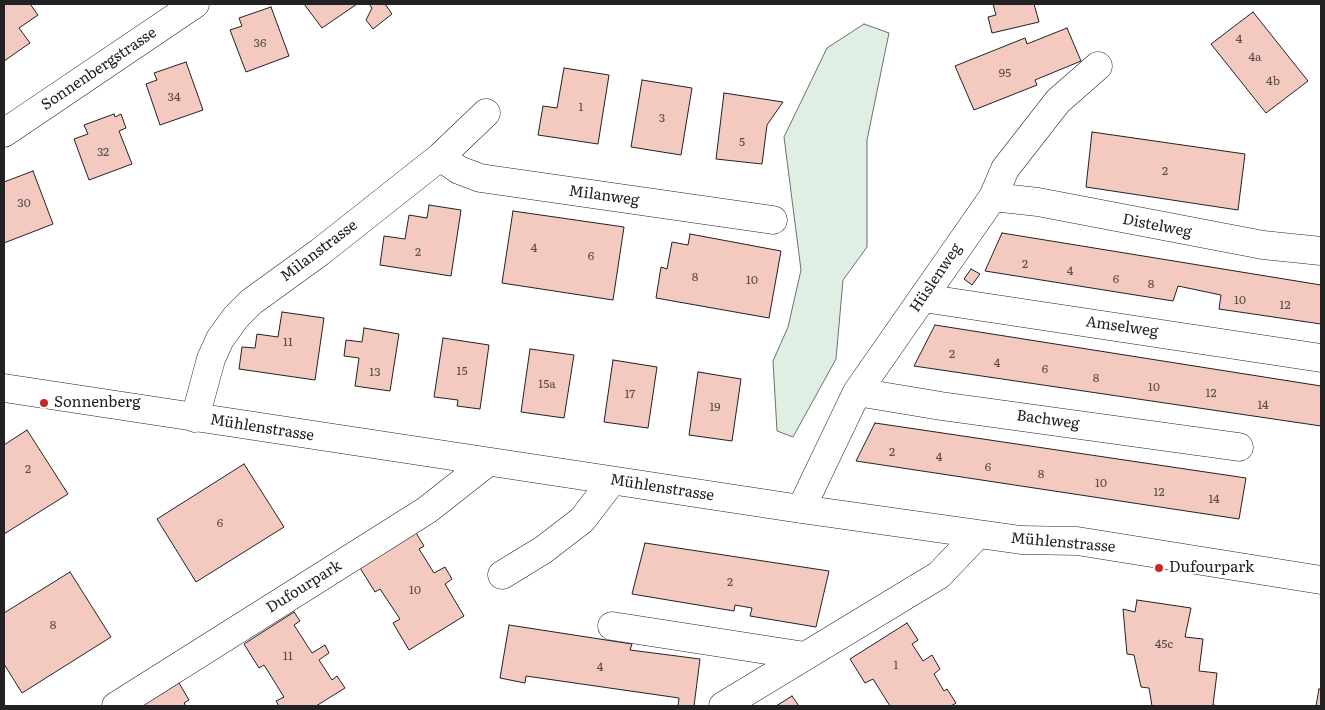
<!DOCTYPE html>
<meta charset="utf-8">
<style>
body{margin:0}
#map{position:relative;width:1325px;height:710px;overflow:hidden;background:#fff;font-family:Literata,serif}
canvas{display:block}
.frame{position:absolute;inset:0;border:5px solid #222;pointer-events:none}
</style>
<div id="map">
<canvas width="1325" height="710"></canvas>
<div class="frame"></div>
</div>
<script>
const c = document.querySelector('canvas').getContext('2d');
c.lineJoin = 'round';
function fillPath(path, color) { c.fillStyle = color; c.fill(path, 'evenodd'); }
const shape = rows => new Path2D(rows.map(r => 'M' + r).join(''));
function stroke(path, color, width, dash) { c.strokeStyle = color; c.lineWidth = width; c.lineCap = dash ? 'butt' : 'round'; c.setLineDash(dash || []); c.stroke(path); }
function write(font, color, halo, rows, align = 'center') {
  c.font = font + ' Literata,serif'; c.lineWidth = 4; c.setLineDash([]); c.textBaseline = 'middle'; c.strokeStyle = halo; c.fillStyle = color; for (const [text, x, y, turn = 0] of rows) {
    c.save(); c.translate(x, y); c.rotate((+turn || 0) * Math.PI / 180); c.textAlign = isNaN(turn) ? turn : align; if (halo) c.strokeText(text, 0, 0); c.fillText(text, 0, 0); c.restore();
  }
}
const green = shape([
 [864,24,889,33,867,140,867,247,843,280,836,359,793,437,777,431,773,361,788,327,801,270,784,137,827,48,864,24]
]);
fillPath(green, '#e0efe3');
stroke(green, '#6f6f6f', 1);
const building = shape([
 [4,4,30,4,38,15,19,28,30,43,4,61,4,4],
 [304,4,357,4,322,28,304,4],
 [369,4,385,4,392,14,373,29,366,20,372,8,369,4],
 [993,4,1034,4,1039,22,992,33,988,17,996,15,993,4],
 [271,7,289,56,246,72,230,30,242,26,239,18,271,7],
 [1253,12,1308,81,1266,113,1211,44,1253,12],
 [1067,28,1081,61,1035,80,1037,85,974,110,955,66,1025,38,1027,44,1067,28],
 [186,62,203,110,160,125,146,84,157,80,154,73,186,62],
 [564,68,609,75,598,144,538,135,543,106,557,108,564,68],
 [642,80,692,88,681,155,631,147,642,80],
 [724,93,783,102,767,125,762,164,716,159,724,93],
 [114,114,115,117,121,114,126,128,119,131,132,164,89,180,74,139,88,134,84,125,114,114],
 [1092,132,1245,154,1238,210,1086,187,1092,132],
 [33,171,53,224,4,243,4,182,33,171],
 [429,205,461,210,451,276,380,265,384,236,405,239,409,215,427,218,429,205],
 [513,211,624,227,613,300,502,283,513,211],
 [1002,233,1321,285,1321,324,1219,309,1221,295,1178,286,1173,301,985,271,1002,233],
 [690,234,781,251,769,318,656,298,661,267,667,269,672,242,688,245,690,234],
 [971,269,980,274,972,285,964,279,971,269],
 [282,312,324,318,315,380,239,369,242,347,255,348,257,334,278,337,282,312],
 [935,325,1321,386,1321,426,914,366,935,325],
 [364,328,399,334,390,391,355,386,359,358,344,356,346,340,362,342,364,328],
 [443,338,489,345,480,409,457,406,458,400,434,397,443,338],
 [530,349,574,355,564,418,521,412,530,349],
 [613,360,657,367,648,428,604,422,613,360],
 [698,372,741,379,732,441,689,435,698,372],
 [875,423,1246,478,1239,519,856,461,875,423],
 [27,430,68,494,4,534,4,445,27,430],
 [244,464,284,527,196,582,157,519,244,464],
 [416,533,424,546,419,549,434,573,445,567,452,579,445,584,464,616,409,650,393,623,400,619,380,589,375,592,360,568,416,533],
 [645,543,829,571,816,627,750,616,752,608,735,605,734,611,632,594,645,543],
 [70,572,111,637,22,693,4,664,4,613,70,572],
 [1137,600,1191,608,1185,637,1203,639,1199,671,1217,673,1213,705,1220,706,1152,706,1149,688,1141,687,1134,655,1127,654,1123,609,1135,612,1137,600],
 [294,612,300,621,294,625,312,653,325,645,329,653,319,660,332,680,337,676,345,688,316,706,279,706,276,701,284,697,264,665,259,668,244,644,294,612],
 [907,623,918,640,912,644,923,661,932,655,940,669,934,674,944,691,947,689,956,703,951,706,890,706,873,679,865,683,850,659,907,623],
 [509,625,632,644,630,650,700,659,694,706,678,706,679,698,526,676,525,683,500,678,509,625],
 [179,683,189,700,184,703,186,706,142,706,179,683],
 [1319,689,1321,689,1321,706,1316,706,1319,689],
 [792,696,799,706,776,706,792,696]
]);
fillPath(building, '#f3c9c0');
stroke(building, '#222', 1);
const minor = shape([
 [4,133,195,4],
 [440,157,459,170,480,178,773,220],
 [993,197,1038,202,1263,245,1321,251],
 [923,298,1321,358],
 [4,388,801,509,1021,540,1077,541,1321,580],
 [857,392,941,406,1239,447],
 [195,418,211,359,220,339,236,317,251,302,320,252,440,157,486,113],
 [801,509,857,392,993,197,1005,169,1058,101,1098,66],
 [502,575,543,550,582,520,612,481],
 [612,626,805,656],
 [116,706,427,510,488,462],
 [723,706,939,575,978,534]
]);
stroke(minor, '#222', 29);
stroke(minor, '#fff', 28);
for (const [x, y, r, color] of [
 [44,403,5,"#c62828"],
 [1159,568,5,"#c62828"]
]) { const dot = new Path2D(); dot.arc(x, y, r, 0, 2 * Math.PI); c.fillStyle = color; c.fill(dot); stroke(dot, '#fff', 2); }
write('12px', '#564c4a', null, [
 ["4",1239,39],
 ["36",260,43],
 ["4a",1255,57],
 ["95",1005,73],
 ["4b",1273,81],
 ["34",174,97],
 ["1",581,107],
 ["3",662,118],
 ["5",742,142],
 ["32",103,152],
 ["2",1165,171],
 ["30",24,203],
 ["4",534,248],
 ["2",418,252],
 ["6",591,256],
 ["2",1025,264],
 ["4",1070,271],
 ["8",695,277],
 ["6",1116,279],
 ["10",752,280],
 ["8",1151,284],
 ["10",1240,300],
 ["12",1285,305],
 ["11",288,342],
 ["2",952,354],
 ["4",997,363],
 ["6",1045,369],
 ["15",462,371],
 ["13",375,372],
 ["8",1096,378],
 ["15a",547,384],
 ["10",1154,387],
 ["12",1211,393],
 ["17",630,394],
 ["14",1263,405],
 ["19",715,407],
 ["2",892,452],
 ["4",939,457],
 ["6",988,467],
 ["2",28,469],
 ["8",1041,474],
 ["10",1101,483],
 ["12",1159,492],
 ["14",1214,499],
 ["6",220,523],
 ["2",730,582],
 ["10",415,590],
 ["8",53,625],
 ["45c",1164,644],
 ["11",288,656],
 ["1",896,665],
 ["4",600,667]
]);
write('15px', '#222', '#fff', [
 ["Sonnenbergstrasse",99,69,-34],
 ["Milanweg",604,196,8],
 ["Distelweg",1157,226,11],
 ["Milanstrasse",319,251,-37],
 ["Hüslenweg",936,278,-56],
 ["Amselweg",1122,327,8],
 ["Bachweg",1048,420,8],
 ["Mühlenstrasse",262,428,9],
 ["Mühlenstrasse",662,488,9],
 ["Mühlenstrasse",1063,543,5],
 ["Dufourpark",304,587,-32]
]);
write('15px', '#222', '#fff', [
 ["Sonnenberg",54,403],
 ["Dufourpark",1169,568]
], 'left');
</script>
